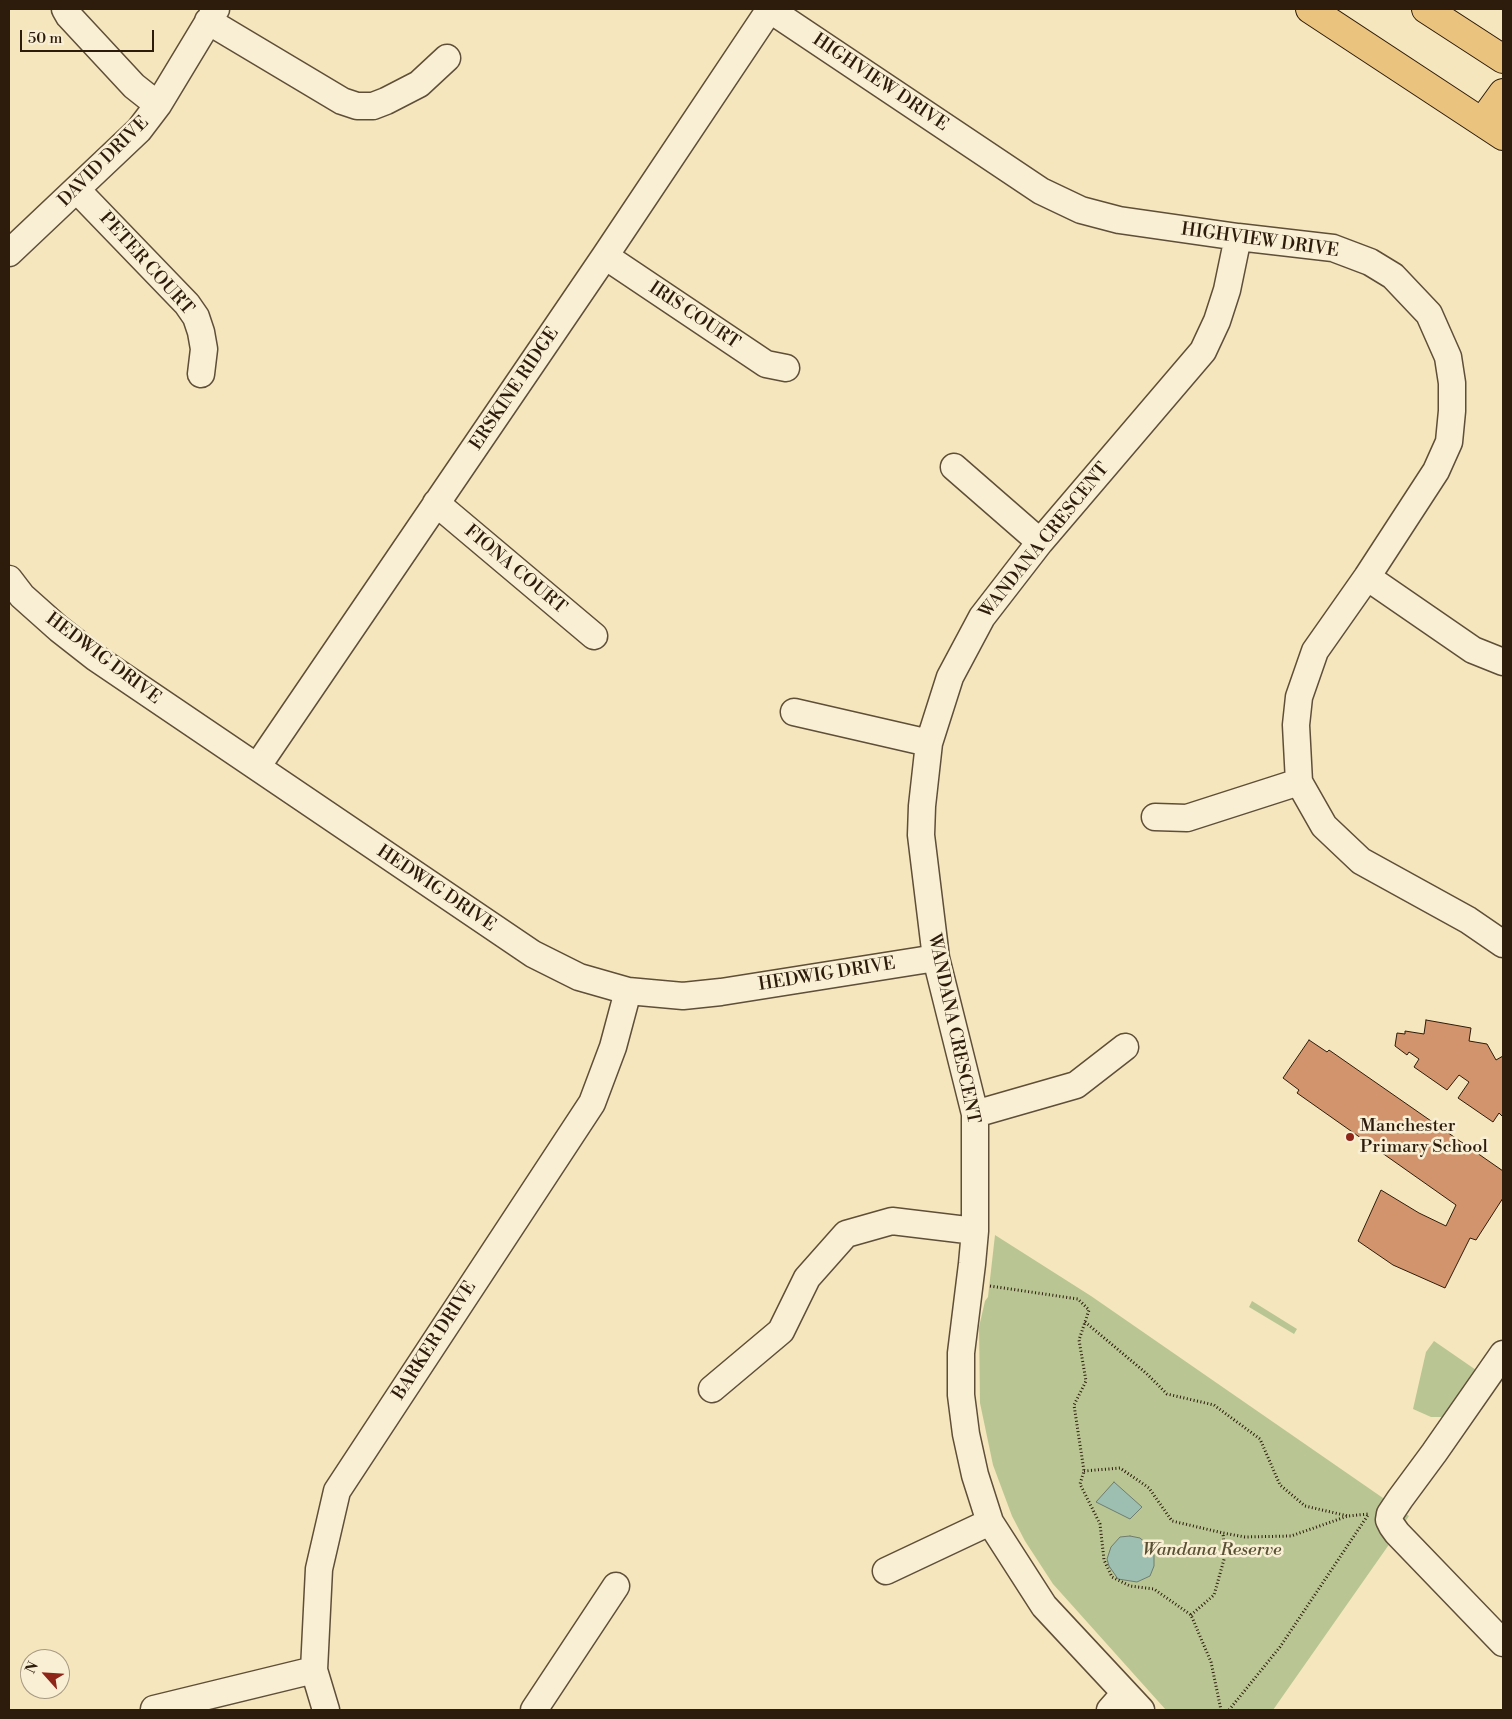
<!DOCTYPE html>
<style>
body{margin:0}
#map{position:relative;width:1512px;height:1719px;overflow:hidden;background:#f5e6bd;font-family:"Libre Bodoni",serif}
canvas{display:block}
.frame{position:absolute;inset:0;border:10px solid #2d1b0b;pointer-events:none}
.north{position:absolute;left:20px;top:1649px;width:50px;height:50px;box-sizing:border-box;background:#f8efd4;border:1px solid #a79a84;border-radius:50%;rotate:296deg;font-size:14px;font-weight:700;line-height:20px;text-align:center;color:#2d1b0b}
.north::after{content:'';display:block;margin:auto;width:18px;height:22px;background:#8f2418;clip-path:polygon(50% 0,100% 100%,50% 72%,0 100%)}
.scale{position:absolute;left:20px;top:30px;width:134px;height:22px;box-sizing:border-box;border:2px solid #2d1b0b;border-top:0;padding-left:6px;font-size:15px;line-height:18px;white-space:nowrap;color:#2d1b0b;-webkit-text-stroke:4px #f8efd4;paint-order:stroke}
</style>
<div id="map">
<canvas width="1512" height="1719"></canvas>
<div class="frame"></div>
<div class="north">N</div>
<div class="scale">50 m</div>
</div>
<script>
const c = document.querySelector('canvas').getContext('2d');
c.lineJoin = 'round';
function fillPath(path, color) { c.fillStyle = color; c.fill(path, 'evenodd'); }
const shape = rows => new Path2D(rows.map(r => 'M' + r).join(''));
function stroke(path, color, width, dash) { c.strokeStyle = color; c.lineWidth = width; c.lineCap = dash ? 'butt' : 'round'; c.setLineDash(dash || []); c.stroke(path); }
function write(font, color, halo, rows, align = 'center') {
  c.font = font + ' "Libre Bodoni",serif'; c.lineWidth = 5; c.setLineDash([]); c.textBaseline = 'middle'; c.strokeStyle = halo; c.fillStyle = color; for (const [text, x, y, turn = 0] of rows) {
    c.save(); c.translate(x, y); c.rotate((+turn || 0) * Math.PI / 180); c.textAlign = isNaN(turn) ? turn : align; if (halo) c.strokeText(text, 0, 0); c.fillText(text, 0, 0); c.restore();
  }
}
fillPath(shape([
 [995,1235,1091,1296,1409,1516,1273,1710,1166,1710,1053,1584,1025,1541,1012,1516,993,1465,980,1403,979,1327,985,1301,988,1297],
 [1252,1301,1297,1329,1294,1334,1249,1307],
 [1434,1341,1476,1370,1444,1417,1431,1417,1413,1409,1426,1352]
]), '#b9c693');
const water = shape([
 [1114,1482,1142,1507,1130,1519,1096,1502,1114,1482],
 [1130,1536,1140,1538,1148,1545,1154,1555,1154,1566,1150,1576,1137,1582,1118,1579,1109,1566,1107,1559,1111,1547,1120,1537,1130,1536]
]);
fillPath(water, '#9cbfb2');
stroke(water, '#707d6f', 1);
const building = shape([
 [1426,1020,1471,1028,1469,1041,1487,1044,1496,1060,1503,1056,1503,1117,1499,1113,1493,1122,1458,1098,1469,1082,1459,1075,1447,1090,1414,1067,1419,1059,1409,1052,1407,1055,1395,1046,1397,1033,1405,1034,1405,1031,1424,1034,1426,1020],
 [1309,1040,1327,1052,1329,1050,1503,1171,1503,1198,1476,1240,1470,1238,1445,1288,1393,1265,1358,1241,1381,1190,1419,1213,1446,1226,1456,1205,1297,1093,1299,1090,1283,1078,1309,1040]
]);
fillPath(building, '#d2946c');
stroke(building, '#2d1b0b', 1);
const minor = shape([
 [65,9,69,16,134,86,158,105],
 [769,9,1041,191,1081,210,1119,220,1238,237,1333,248,1370,262,1393,276,1429,314,1448,357,1452,383,1452,411,1449,442,1436,471,1367,577,1315,651,1299,697,1296,725,1299,782,1324,826,1361,861,1468,920,1503,944],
 [208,21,342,101,357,106,373,106,386,101,419,84,447,58],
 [77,190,187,304,196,317,201,332,204,349,201,374],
 [9,253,139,130,158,105,216,9],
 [605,256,766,364,786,368],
 [954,467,1040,542],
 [436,503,594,636],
 [1367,577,1473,650,1503,662],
 [9,579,22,596,59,629,96,658,533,954,579,977,628,991,683,996,721,992,936,958],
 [794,712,929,743],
 [257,767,605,256,770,9],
 [1155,817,1187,818,1299,782],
 [975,1114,1076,1085,1125,1047],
 [1503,1354,1434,1453,1400,1499,1390,1514,1389,1520,1392,1526,1397,1533,1503,1643],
 [712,1389,781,1331,807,1278,846,1234,892,1221,975,1231],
 [886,1571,990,1522],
 [154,1709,314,1670],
 [326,1710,314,1670,319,1569,337,1491,592,1103,613,1047,628,991],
 [534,1710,616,1586],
 [1110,1710,1125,1693],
 [1141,1710,1044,1606,990,1522,975,1475,966,1434,961,1395,961,1353,972,1264,975,1231,975,1114,936,958,921,835,922,806,929,743,950,677,982,617,1040,542,1203,351,1217,321,1227,290,1238,237]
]);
const major = shape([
 [1310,9,1503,136],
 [1426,9,1503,59],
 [1482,122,1503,93]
]);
stroke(minor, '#5f4e38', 29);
stroke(major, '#2d1b0b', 30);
stroke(shape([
 [990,1286,1078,1299,1089,1310,1079,1340,1086,1381,1074,1405,1084,1471,1080,1484,1100,1524,1104,1560,1112,1577,1130,1586,1154,1589,1191,1615,1211,1662,1221,1710],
 [1085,1322,1146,1373,1167,1394,1214,1405,1260,1439,1280,1485,1305,1506,1348,1516],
 [1084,1471,1120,1468,1149,1488,1172,1521,1223,1533],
 [1191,1615,1214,1595,1225,1556,1223,1533,1245,1537,1291,1536,1348,1516,1368,1514],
 [1229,1710,1280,1647,1368,1515]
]), '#2d1b0b', 3, [1, 2.5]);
stroke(minor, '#f8efd4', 26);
stroke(major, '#eac37e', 28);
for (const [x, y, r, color] of [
 [1350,1137,5,"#8f2418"]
]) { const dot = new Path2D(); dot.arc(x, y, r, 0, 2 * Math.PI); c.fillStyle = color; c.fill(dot); stroke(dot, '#f8efd4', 2); }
write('18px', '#2d1b0b', '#f8efd4', [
 ["HIGHVIEW DRIVE",880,83,34],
 ["DAVID DRIVE",104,162,-45],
 ["HIGHVIEW DRIVE",1260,241,8],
 ["PETER COURT",146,264,48],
 ["IRIS COURT",694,316,34],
 ["ERSKINE RIDGE",515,389,-56],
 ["WANDANA CRESCENT",1045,541,-51],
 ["FIONA COURT",515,570,40],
 ["HEDWIG DRIVE",103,659,37],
 ["HEDWIG DRIVE",436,889,34],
 ["HEDWIG DRIVE",827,975,-9],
 ["WANDANA CRESCENT",953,1029,78],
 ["BARKER DRIVE",435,1341,-57]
]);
write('18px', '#2d1b0b', '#f8efd4', [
 ["Manchester",1360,1127],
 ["Primary School",1360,1148]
], 'left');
write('italic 18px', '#574e34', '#f8efd4', [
 ["Wandana Reserve",1212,1551]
]);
</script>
